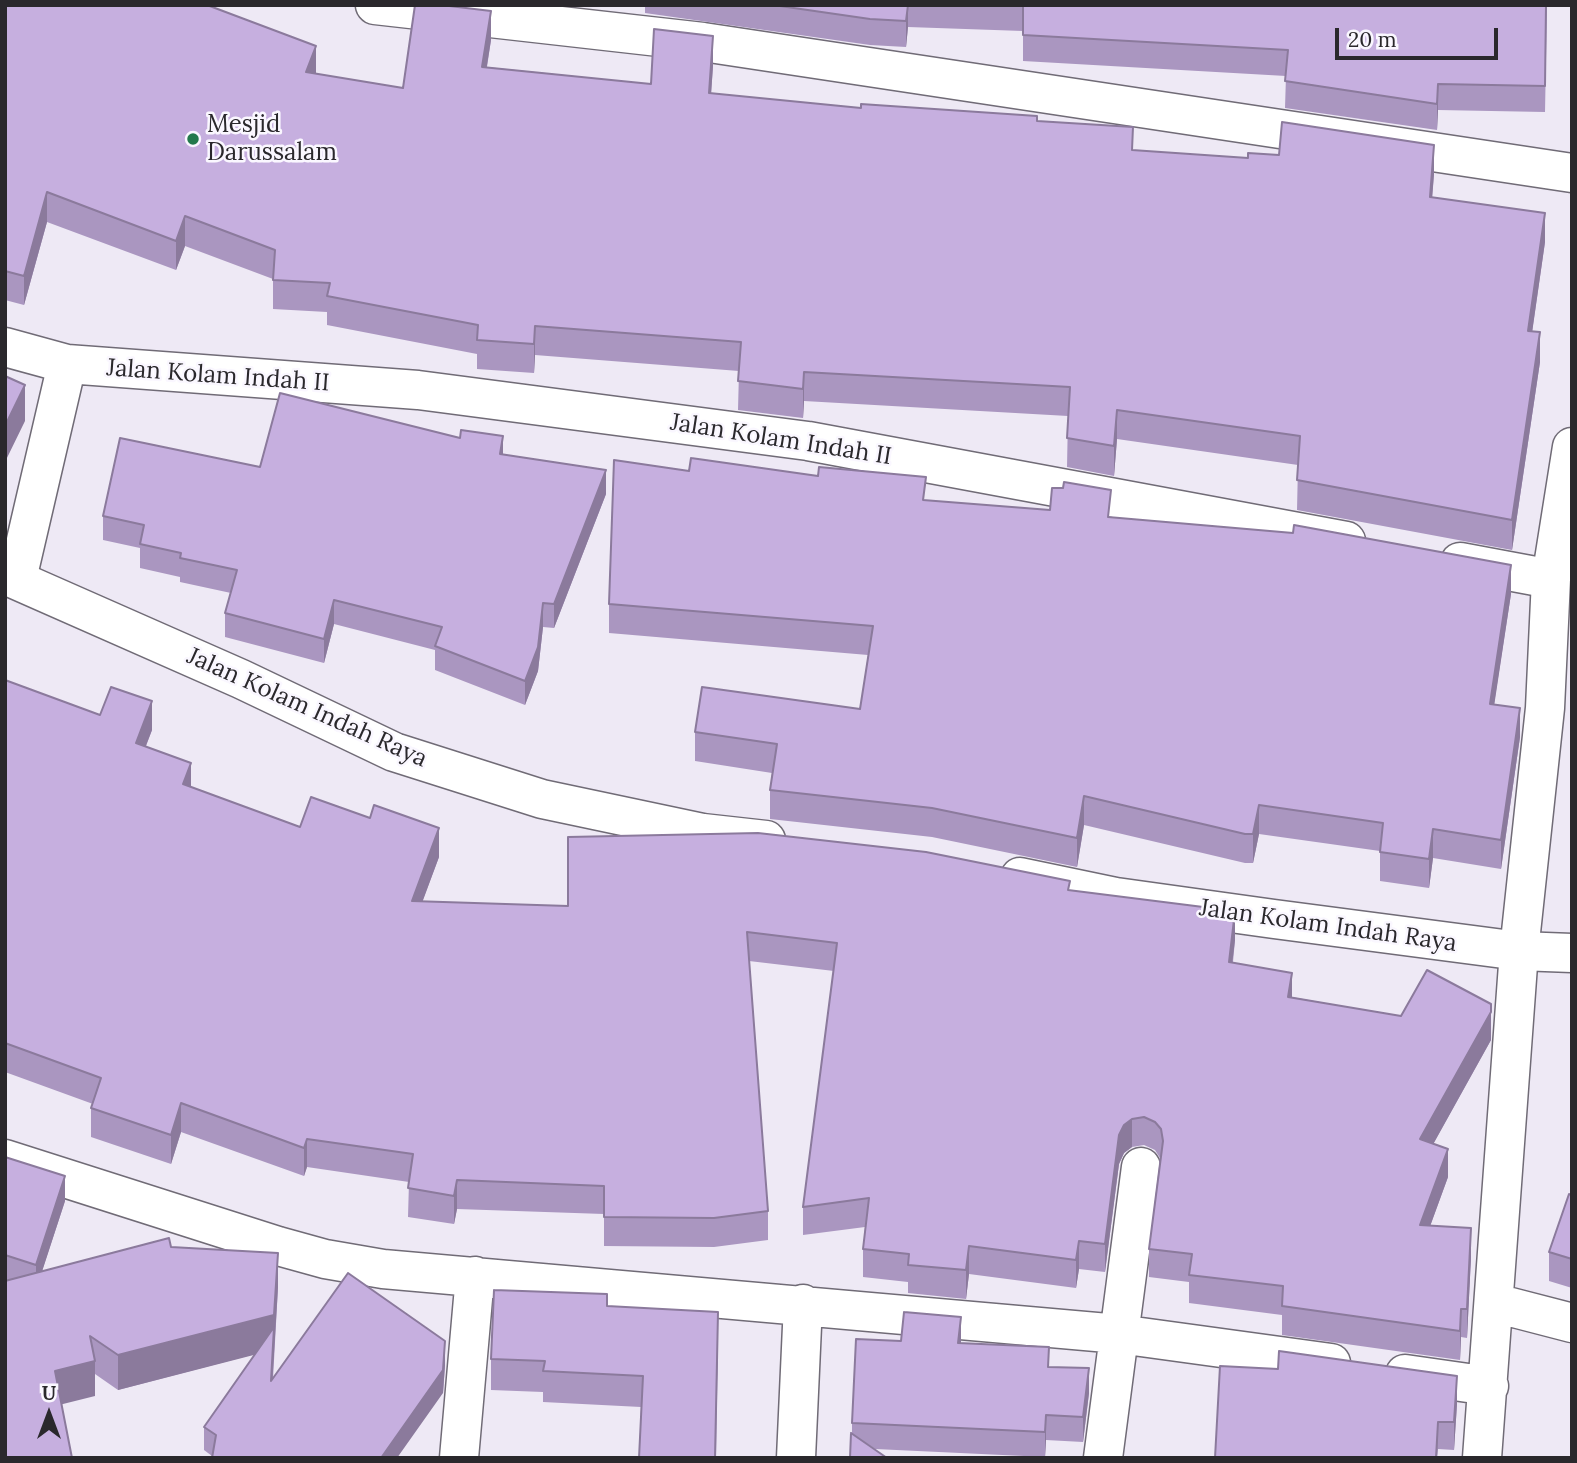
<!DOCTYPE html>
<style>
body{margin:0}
#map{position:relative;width:1577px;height:1463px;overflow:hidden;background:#eee9f5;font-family:Lora,serif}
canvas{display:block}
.frame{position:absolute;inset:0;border:7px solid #2a282c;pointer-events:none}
.north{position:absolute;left:14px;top:1379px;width:70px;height:70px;-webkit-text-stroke:5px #faf7ff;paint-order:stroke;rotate:0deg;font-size:19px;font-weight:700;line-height:28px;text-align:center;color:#2a282c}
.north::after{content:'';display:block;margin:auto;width:24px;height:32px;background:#2a282c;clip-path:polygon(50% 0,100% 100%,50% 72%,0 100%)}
.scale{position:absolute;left:1335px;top:28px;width:163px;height:32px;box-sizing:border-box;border:4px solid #2a282c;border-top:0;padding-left:9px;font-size:21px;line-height:24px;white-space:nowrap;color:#2a282c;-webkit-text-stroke:5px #faf7ff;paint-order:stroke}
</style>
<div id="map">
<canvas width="1577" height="1463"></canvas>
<div class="frame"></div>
<div class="north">U</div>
<div class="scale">20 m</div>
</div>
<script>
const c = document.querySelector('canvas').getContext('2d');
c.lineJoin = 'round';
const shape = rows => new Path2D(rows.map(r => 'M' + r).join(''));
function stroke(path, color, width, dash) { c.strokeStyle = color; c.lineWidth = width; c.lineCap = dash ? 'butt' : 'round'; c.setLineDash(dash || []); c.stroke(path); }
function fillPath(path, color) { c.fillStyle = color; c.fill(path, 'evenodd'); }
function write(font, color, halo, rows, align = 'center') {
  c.font = font + ' Lora,serif'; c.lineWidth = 5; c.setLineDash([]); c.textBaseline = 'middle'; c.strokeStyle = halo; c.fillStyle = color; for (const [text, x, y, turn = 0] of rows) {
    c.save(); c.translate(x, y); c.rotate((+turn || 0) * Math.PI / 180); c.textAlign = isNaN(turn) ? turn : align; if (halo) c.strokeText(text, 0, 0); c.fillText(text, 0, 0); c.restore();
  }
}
const minor = shape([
 [375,5,703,42,1572,173],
 [5,347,67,364,418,390,808,441,1346,541],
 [1460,562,1551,579],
 [17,579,67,364],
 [5,1159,278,1246,325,1259,383,1269,1119,1334,1331,1363],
 [1495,1303,1572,1323],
 [1405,1374,1489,1386],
 [459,1458,475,1276],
 [796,1458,803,1304],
 [1103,1458,1141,1167],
 [1482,1458,1519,951,1545,708,1551,579,1572,447]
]);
const tertiary = shape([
 [5,575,241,679,394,752,542,799,703,833,766,840],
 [1020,877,1116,897,1274,919,1519,951,1572,953]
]);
stroke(minor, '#706b76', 41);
stroke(tertiary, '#706b76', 41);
stroke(minor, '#fff', 38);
stroke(tertiary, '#fff', 38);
fillPath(shape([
 [5,5,316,74,403,88,491,40,487,67,651,84,713,66,711,94,861,108,1037,121,1133,150,1434,174,1432,197,1545,242,1532,332,1540,362,1512,550,1297,510,1298,465,1117,439,1114,476,1067,467,1068,416,804,401,803,418,738,410,739,371,535,355,534,373,477,369,477,354,327,325,327,312,273,309,273,279,185,246,176,270,47,222,24,305,5,300],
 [645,5,1547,5,1545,112,1438,110,1437,130,1285,108,1286,76,1023,61,1023,31,908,27,906,47,870,45,645,13],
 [503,454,606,494,554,628,543,627,538,671,525,705,435,670,435,650,334,624,324,663,225,637,225,613,231,593,180,582,180,577,140,568,140,548,103,540,103,516,260,467],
 [689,471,818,476,926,500,1111,517,1511,594,1494,704,1520,737,1501,869,1433,858,1429,888,1380,881,1380,851,1259,834,1253,863,1245,863,1084,825,1077,867,932,837,770,819,770,790,772,773,695,761,695,732,860,709,868,655,609,633,609,604],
 [5,680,100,715,152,730,146,746,191,787,300,827,439,857,422,902,568,906,1070,891,1235,940,1233,962,1292,997,1491,1033,1491,1040,1433,1144,1448,1177,1430,1226,1471,1257,1467,1338,1461,1337,1460,1360,1282,1335,1282,1315,1189,1303,1189,1282,1149,1277,1149,1249,1160,1158,1155,1150,1144,1145,1132,1147,1124,1153,1119,1164,1105,1272,1079,1269,1076,1288,969,1274,966,1299,908,1293,908,1282,863,1277,863,1249,865,1227,803,1235,803,1207,834,971,749,961,768,1211,768,1240,714,1247,604,1246,604,1214,457,1209,454,1224,408,1217,409,1182,307,1167,304,1176,181,1132,171,1164,91,1137,91,1108,93,1104,5,1072],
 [5,1157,65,1201,42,1271,171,1247,278,1287,273,1379,445,1365,443,1393,212,1456,204,1450,204,1427,255,1354,118,1390,95,1374,95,1396,7,1281,5,1280],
 [1572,1195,1572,1288,1549,1281,1549,1252],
 [607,1306,718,1343,716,1458,639,1458,641,1407,543,1402,543,1392,491,1390,491,1359],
 [961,1343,1049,1367,1089,1393,1083,1442,1046,1440,1045,1457,875,1449,852,1434,852,1423],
 [1457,1404,1454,1450,1438,1449,1437,1458,1215,1458]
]), '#aa96c0');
fillPath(shape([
 [908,5,908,27,906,47,906,21],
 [491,11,491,40,482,96,482,67],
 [713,36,713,66,709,123,709,93],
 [316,46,316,75,306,72],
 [1438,84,1438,110,1437,130,1437,104],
 [1434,145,1434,174,1430,226,1430,197],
 [47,192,47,222,24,305,24,276],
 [1545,213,1545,242,1528,361,1528,331],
 [185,216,185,246,176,270,176,241],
 [535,326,535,355,534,373,534,344],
 [1540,332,1540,362,1512,550,1512,520],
 [804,372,804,401,803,418,803,389],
 [25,385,25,421,5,462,5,426],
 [1117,410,1117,439,1114,476,1114,446],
 [503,436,503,460,500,454],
 [606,470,606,494,554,628,554,604],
 [1511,565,1511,594,1490,733,1490,704],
 [334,600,334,624,324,663,324,639],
 [543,603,543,627,538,671,525,705,525,681],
 [152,701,152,730,136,771,136,743],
 [1520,708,1520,737,1501,869,1501,840],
 [191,763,191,791,183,784],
 [1084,796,1084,825,1077,867,1077,838],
 [1259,805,1259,834,1253,863,1253,834],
 [439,828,439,857,412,930,412,901],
 [1433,829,1433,858,1429,888,1429,859],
 [1235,911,1235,940,1229,990,1229,962],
 [1292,973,1292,1002,1288,997],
 [1491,1004,1491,1040,1420,1168,1420,1139],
 [181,1103,181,1132,171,1164,171,1135],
 [1132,1119,1132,1147,1124,1153,1119,1164,1105,1272,1105,1244,1119,1135,1124,1125],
 [307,1139,307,1167,304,1176,304,1148],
 [1448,1149,1448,1177,1420,1254,1420,1225],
 [65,1176,65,1201,36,1290,36,1265],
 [457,1180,457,1209,454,1224,454,1196],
 [1471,1228,1471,1257,1467,1338,1467,1309],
 [1079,1241,1079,1269,1076,1288,1076,1260],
 [969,1246,969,1274,966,1299,966,1270],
 [278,1253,278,1287,271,1404,273,1350,118,1390,118,1355],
 [1461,1309,1461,1337,1460,1360,1460,1331],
 [718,1312,718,1343,715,1458],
 [961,1317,961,1342,958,1368,958,1343],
 [445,1341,445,1365,443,1393,397,1458,381,1458],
 [95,1361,95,1396,55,1406,55,1371],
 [1089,1368,1089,1393,1083,1442,1083,1417],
 [1457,1376,1457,1404,1454,1450,1454,1422],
 [1046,1415,1046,1440,1045,1457,1045,1432],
 [1438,1422,1437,1458,1436,1458]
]), '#8b7a9c');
const building = shape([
 [5,5,207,5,316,46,306,72,403,88,415,5,441,5,491,11,482,67,651,84,654,29,713,36,709,93,861,108,861,104,1037,116,1037,121,1133,127,1132,150,1248,158,1248,153,1279,155,1282,122,1434,145,1430,197,1545,213,1528,331,1540,332,1512,520,1297,480,1300,436,1117,410,1114,446,1067,438,1070,387,804,372,803,389,738,381,741,342,535,326,534,344,477,340,478,325,327,296,330,283,273,280,275,250,185,216,176,241,47,192,24,276,5,271,5,5],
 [773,5,908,5,906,21,870,19,773,5],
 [1023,5,1546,5,1545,86,1438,84,1437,104,1285,81,1288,50,1023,35,1023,5],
 [5,376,25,385,5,426,5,376],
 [280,393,460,438,461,430,503,436,500,454,606,470,554,604,543,603,538,647,525,681,435,646,442,627,334,600,324,639,225,613,237,570,180,558,181,553,140,544,144,525,103,516,120,438,260,467,280,393],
 [691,458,818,476,819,467,926,477,923,500,1050,510,1052,488,1063,488,1064,482,1111,490,1108,517,1293,533,1294,525,1511,565,1490,704,1520,708,1501,840,1433,829,1429,859,1380,852,1383,823,1259,805,1253,834,1245,834,1084,796,1077,838,932,808,770,790,777,744,695,732,702,687,860,709,873,626,609,604,614,460,689,471,691,458],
 [5,680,100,715,111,687,152,701,136,743,191,763,183,784,300,827,311,797,370,818,374,805,439,828,412,901,568,906,568,837,758,833,926,852,1070,881,1068,890,1235,911,1229,962,1292,973,1288,997,1401,1016,1427,970,1491,1004,1491,1012,1420,1139,1448,1149,1420,1225,1471,1228,1467,1309,1461,1309,1460,1331,1282,1306,1283,1286,1189,1275,1192,1254,1149,1249,1163,1141,1161,1129,1155,1122,1144,1117,1132,1119,1124,1125,1119,1135,1105,1244,1079,1241,1076,1260,969,1246,966,1270,908,1265,909,1254,863,1249,869,1198,803,1207,837,943,747,932,768,1211,714,1218,604,1217,604,1186,457,1180,454,1196,408,1188,413,1154,307,1139,304,1148,181,1103,171,1135,91,1108,101,1078,5,1043,5,680],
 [5,1157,65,1176,36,1265,5,1255,5,1157],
 [1569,1194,1572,1195,1572,1259,1549,1252,1569,1194],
 [169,1238,171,1247,278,1253,274,1315,118,1355,90,1336,95,1361,55,1371,72,1458,5,1458,5,1281,169,1238],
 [348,1273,445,1341,443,1370,381,1458,212,1458,216,1435,204,1427,274,1327,271,1381,348,1273],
 [494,1290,607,1294,607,1306,718,1312,715,1458,639,1458,643,1376,543,1371,545,1361,491,1359,494,1290],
 [904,1312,961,1317,958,1343,1049,1347,1048,1367,1089,1368,1083,1417,1046,1415,1045,1432,852,1423,856,1339,901,1341,904,1312],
 [1279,1351,1457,1376,1454,1422,1438,1422,1436,1458,1215,1458,1220,1366,1278,1369,1279,1351],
 [851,1433,887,1458,850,1458,851,1433]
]);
fillPath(building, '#c6afdf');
stroke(building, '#8b7a9c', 2);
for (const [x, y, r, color] of [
 [193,139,7,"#23794c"]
]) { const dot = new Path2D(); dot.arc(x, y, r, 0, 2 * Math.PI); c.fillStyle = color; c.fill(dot); stroke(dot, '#faf7ff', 2.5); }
write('24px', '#2a282c', '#faf7ff', [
 ["Mesjid",207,125],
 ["Darussalam",207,153]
], 'left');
write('24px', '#2a282c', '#faf7ff', [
 ["Jalan Kolam Indah II",218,376,4],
 ["Jalan Kolam Indah II",781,440,9],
 ["Jalan Kolam Indah Raya",307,708,24],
 ["Jalan Kolam Indah Raya",1328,926,8]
]);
</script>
